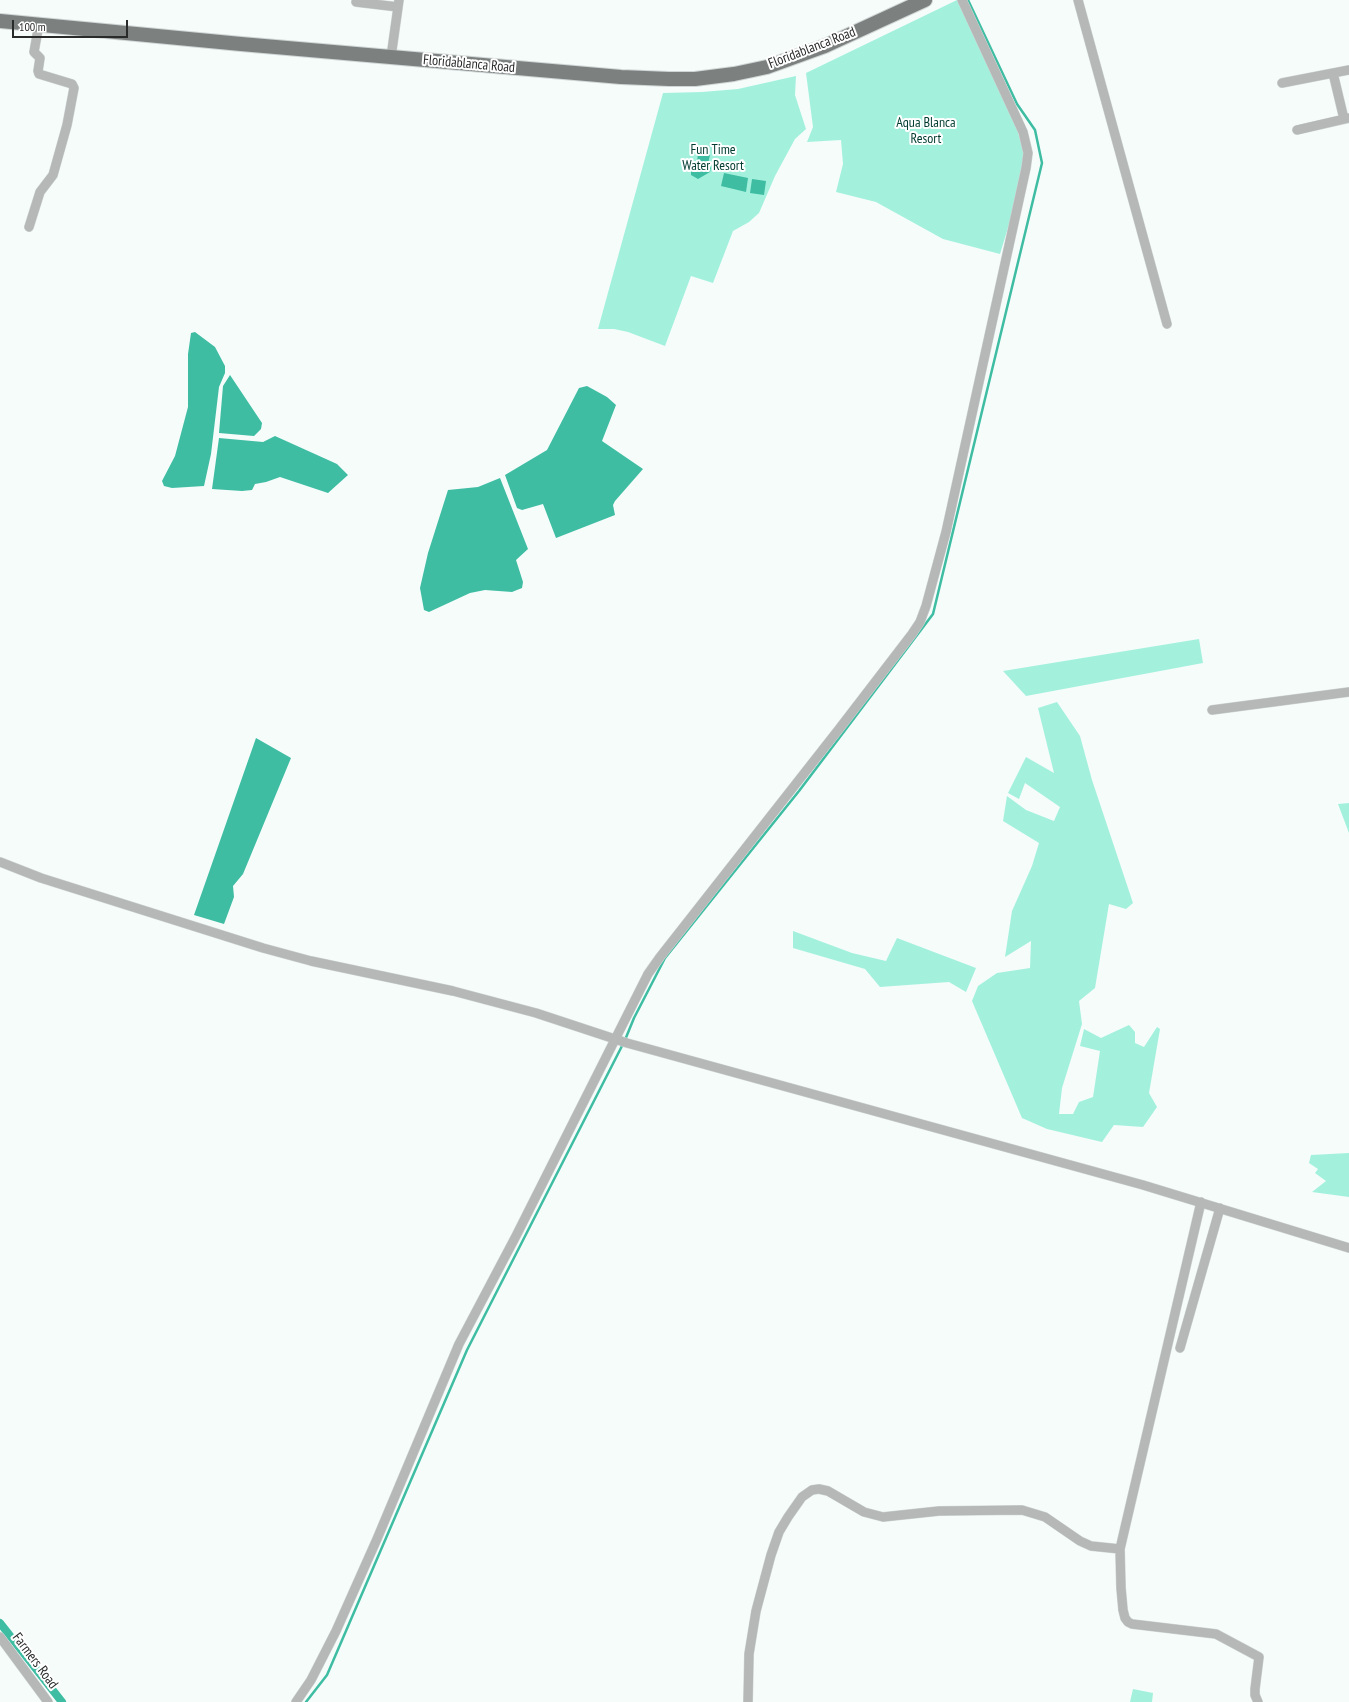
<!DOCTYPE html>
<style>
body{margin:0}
#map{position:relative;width:1349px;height:1702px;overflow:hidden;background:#f5fcfa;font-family:"PT Sans Narrow",sans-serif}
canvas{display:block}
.scale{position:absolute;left:12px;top:20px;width:116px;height:18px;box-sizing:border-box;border:2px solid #292b2a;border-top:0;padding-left:5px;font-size:12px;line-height:14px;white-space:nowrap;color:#292b2a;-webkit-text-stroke:3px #fff;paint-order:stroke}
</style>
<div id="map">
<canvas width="1349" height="1702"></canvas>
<div class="scale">100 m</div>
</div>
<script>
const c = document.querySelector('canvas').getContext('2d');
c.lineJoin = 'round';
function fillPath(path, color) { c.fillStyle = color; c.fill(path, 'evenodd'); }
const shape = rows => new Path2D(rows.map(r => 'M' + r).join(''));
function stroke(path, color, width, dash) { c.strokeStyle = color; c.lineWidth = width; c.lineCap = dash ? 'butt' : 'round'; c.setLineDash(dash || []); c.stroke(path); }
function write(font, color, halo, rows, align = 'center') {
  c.font = font + ' "PT Sans Narrow",sans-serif'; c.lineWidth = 4; c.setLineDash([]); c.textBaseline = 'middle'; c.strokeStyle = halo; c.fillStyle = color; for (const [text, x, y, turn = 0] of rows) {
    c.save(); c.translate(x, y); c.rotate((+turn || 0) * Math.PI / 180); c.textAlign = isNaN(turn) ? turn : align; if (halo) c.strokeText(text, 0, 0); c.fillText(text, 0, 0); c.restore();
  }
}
fillPath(shape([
 [957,0,959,0,1017,129,1023,149,1023,164,1018,195,1000,254,943,239,876,202,836,192,843,164,841,140,807,142,813,127,806,73],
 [796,76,795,95,806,129,795,139,775,176,759,213,749,222,733,231,713,283,691,276,665,346,628,332,614,329,598,329,663,93,702,92,738,89],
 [1199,639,1203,663,1026,696,1003,671],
 [1057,702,1080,736,1092,780,1133,903,1126,909,1109,904,1095,988,1079,1001,1082,1024,1062,1088,1059,1114,1073,1114,1079,1102,1093,1097,1100,1051,1080,1046,1084,1029,1101,1038,1129,1025,1135,1032,1135,1043,1144,1047,1157,1027,1160,1029,1149,1093,1157,1107,1143,1127,1114,1125,1102,1142,1047,1129,1022,1118,972,1001,978,986,997,973,1030,968,1031,941,1005,957,1012,911,1032,866,1039,843,1003,821,1007,796,1026,810,1054,821,1060,807,1025,783,1019,799,1008,793,1026,757,1054,773,1038,708],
 [1349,803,1349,833,1338,804],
 [793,931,852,953,886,961,897,938,976,968,966,992,949,982,880,987,865,969,793,948],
 [1349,1153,1349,1197,1312,1192,1326,1181,1315,1173,1318,1169,1309,1163,1311,1155],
 [1133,1689,1153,1693,1152,1702,1130,1702]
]), '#a3f1dd');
fillPath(shape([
 [703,150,710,155,708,164,711,168,710,172,698,179,691,175,691,169,697,164,698,151],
 [724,173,748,178,746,192,721,186],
 [752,179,766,181,764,195,750,193],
 [195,332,215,347,225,366,225,373,219,387,211,454,204,486,172,488,164,486,162,481,175,456,188,407,188,354,191,333],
 [230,375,262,423,261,429,254,436,219,433,223,386],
 [587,386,607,397,616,405,602,441,643,469,615,501,613,505,615,515,556,538,543,504,522,510,517,508,505,475,547,450,579,388],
 [275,436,337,464,348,475,328,493,280,477,266,482,255,484,252,490,242,491,212,489,219,438,263,442],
 [500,478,528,549,516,560,523,582,522,588,512,592,485,590,470,593,429,612,424,610,420,588,428,553,448,490,478,487],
 [256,738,291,758,243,874,233,886,234,897,224,924,194,915]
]), '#3ebda3');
stroke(shape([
 [625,1040,634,1018,665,958,799,791,933,614,1042,163,1035,130,1017,104,968,0],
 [306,1702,327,1675,467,1350,623,1044]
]), '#3ebda3', 2.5);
stroke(shape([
 [0,1623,62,1702]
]), '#3ebda3', 8);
const street = shape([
 [357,0,356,2,398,7],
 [1078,0,1167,324],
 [391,57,399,0],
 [1333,73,1344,119],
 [1282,83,1349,70],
 [1297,130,1349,118],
 [29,227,40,192,53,175,67,125,74,88,72,84,39,74,38,71,40,58,34,52,39,24],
 [1212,710,1349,692],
 [0,862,41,878,263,948,311,961,453,991,536,1013,627,1043,1143,1185,1349,1248],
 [1201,1202,1120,1549,1121,1588,1123,1610,1125,1618,1128,1622,1132,1624,1216,1634,1259,1657,1255,1689,1255,1695,1258,1702],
 [1180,1348,1220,1208],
 [0,1637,48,1702],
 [296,1702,311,1680,336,1631,377,1539,459,1344,516,1236,648,974,660,957,839,729,912,634,920,622,926,606,946,532,1026,168,1028,153,1023,132,962,0],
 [748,1702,749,1654,756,1611,771,1555,779,1532,788,1517,802,1497,812,1490,819,1489,828,1491,864,1512,883,1517,939,1511,1022,1510,1045,1517,1080,1541,1091,1546,1120,1549]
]);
const primary = shape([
 [0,21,241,44,621,77,669,79,695,79,734,74,767,67,825,46,925,0]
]);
stroke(street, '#d0d6d5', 10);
stroke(primary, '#d0d6d5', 16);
stroke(street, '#b5b8b7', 9);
stroke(primary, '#7c8180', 14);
write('14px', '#292b2a', '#fff', [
 ["Floridablanca Road",812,48,-21],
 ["Floridablanca Road",469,64,5],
 ["Farmers Road",35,1661,53]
]);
write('14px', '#003b30', '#fff', [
 ["Aqua Blanca",926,123],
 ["Resort",926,139],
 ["Fun Time",713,150],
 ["Water Resort",713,166]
]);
</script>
